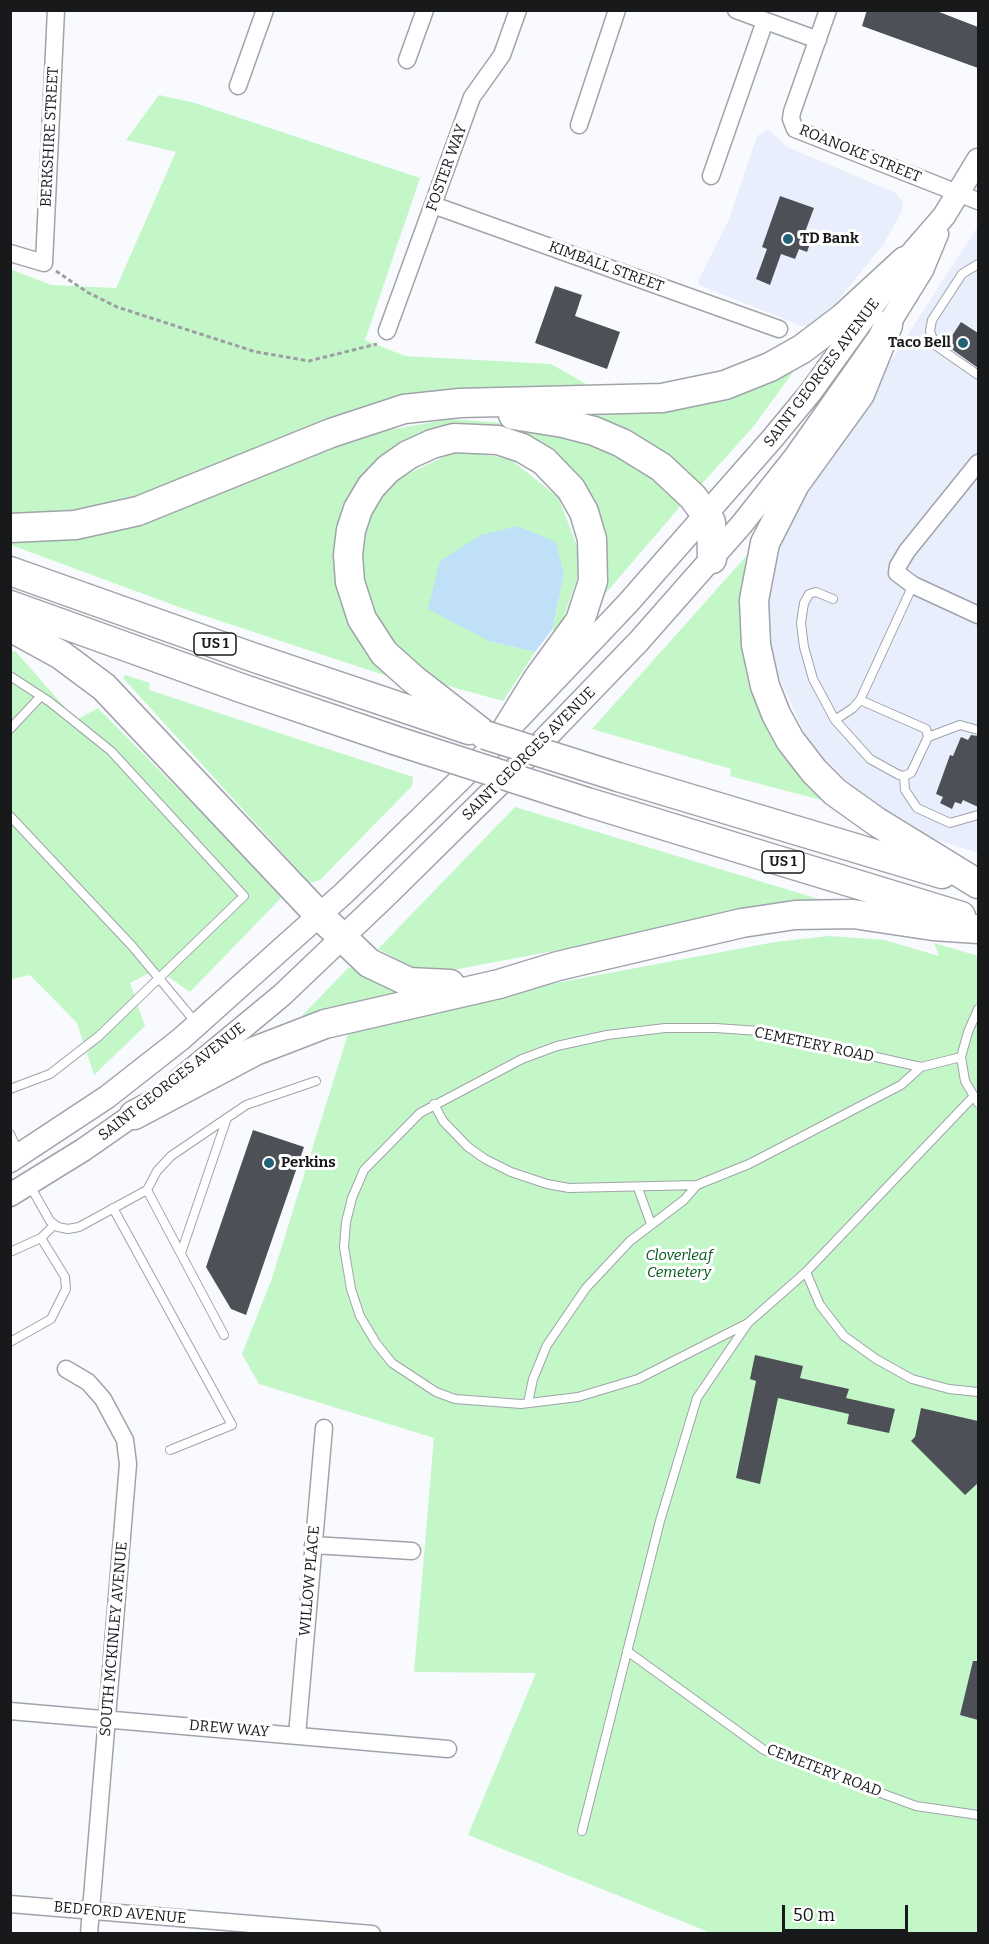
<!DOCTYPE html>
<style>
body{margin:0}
#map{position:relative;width:989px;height:1944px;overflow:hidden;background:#f8fafe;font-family:Bitter,serif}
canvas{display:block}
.frame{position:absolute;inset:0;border:12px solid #18191b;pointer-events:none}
.scale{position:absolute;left:782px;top:1905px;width:126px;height:27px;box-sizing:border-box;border:3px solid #18191b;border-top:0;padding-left:8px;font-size:18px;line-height:21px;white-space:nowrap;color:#18191b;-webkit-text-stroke:4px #fff;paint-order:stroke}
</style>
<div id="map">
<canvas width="989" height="1944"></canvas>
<div class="frame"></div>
<div class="scale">50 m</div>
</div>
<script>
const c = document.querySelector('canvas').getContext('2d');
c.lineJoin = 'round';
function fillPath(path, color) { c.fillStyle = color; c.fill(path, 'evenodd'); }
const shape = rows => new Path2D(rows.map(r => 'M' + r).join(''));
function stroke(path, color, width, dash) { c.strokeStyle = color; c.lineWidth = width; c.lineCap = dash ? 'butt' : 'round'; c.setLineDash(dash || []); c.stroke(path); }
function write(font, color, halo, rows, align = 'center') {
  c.font = font + ' Bitter,serif'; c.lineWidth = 6; c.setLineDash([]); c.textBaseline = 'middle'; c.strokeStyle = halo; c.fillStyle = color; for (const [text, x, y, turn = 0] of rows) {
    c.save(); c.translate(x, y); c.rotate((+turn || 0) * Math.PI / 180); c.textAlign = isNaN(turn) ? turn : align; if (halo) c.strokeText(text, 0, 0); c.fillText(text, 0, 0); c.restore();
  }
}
fillPath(shape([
 [768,129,787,147,896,193,903,203,901,213,883,245,833,306,809,326,802,326,699,285,698,281,729,219,757,136],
 [978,226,978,853,928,837,870,803,810,745,768,653,763,575,798,497,874,387]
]), '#e9eefd');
fillPath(shape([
 [159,95,195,103,420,178,365,340,405,356,551,364,586,384,363,408,118,506,11,518,10,269,51,285,116,288,176,152,126,140],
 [794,371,753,427,700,486,549,410,710,403],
 [451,419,517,424,579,438,644,468,684,502,605,594,600,593,582,487,456,430,346,515,389,672,387,676,187,610,11,545,10,535,372,433],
 [459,450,510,459,558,497,583,561,558,634,552,630,564,575,489,641,535,652,503,701,434,682,376,626,359,574,367,517,392,481],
 [749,553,744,615,822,796,821,800,730,776,731,769,592,729],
 [10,650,16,652,76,720,98,708,248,860,281,898,190,992,157,969,130,983,145,1026,94,1075,77,1023,30,975,11,979],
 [125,675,150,683,149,690,413,777,412,786,320,880,310,883,123,678],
 [515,807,822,900,437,973,418,970,378,949],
 [829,936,884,940,939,956,934,943,978,956,978,1933,711,1933,468,1835,536,1673,414,1672,434,1438,259,1384,242,1354,271,1281,352,1021,775,942],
 [349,967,404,995,298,1020]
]), '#c3f7c7');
fillPath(shape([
 [518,526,556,542,564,575,552,630,535,652,489,641,428,609,440,561,481,535]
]), '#c0e0f8');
fillPath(shape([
 [867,10,934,10,978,27,978,68,862,26],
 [780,196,814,208,805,232,813,235,807,252,799,249,795,259,781,254,770,285,756,279,767,249,762,247],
 [555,286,582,295,575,316,620,332,607,369,535,343],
 [961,322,978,333,978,368,946,345],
 [971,735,978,736,978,807,963,800,961,804,955,802,952,809,940,803,943,797,936,794,950,755,953,756,961,737,968,740],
 [253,1130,304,1147,246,1315,231,1309,206,1267],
 [755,1355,803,1366,800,1378,849,1389,846,1398,895,1409,889,1433,847,1424,849,1414,778,1398,760,1484,736,1478,756,1381,750,1379],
 [921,1408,978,1421,978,1483,965,1495,911,1441,915,1437],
 [973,1661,978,1661,978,1720,960,1715]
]), '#4e5057');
const lane = shape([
 [978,264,962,274,932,320,930,331,935,345,978,375],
 [833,599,816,592,809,594,804,603,801,623,804,647,813,679,835,720],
 [10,676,50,702,111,751,244,896,99,1036,50,1074,10,1089],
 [860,700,926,729,928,737,911,773,904,776,899,775,870,759,835,720,853,708,860,700,913,585],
 [10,729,41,696],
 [928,737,960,725,978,730],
 [904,776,905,790,917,808,950,823,978,815],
 [10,816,133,947,197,1024],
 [978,1009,968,1032,961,1057,965,1081,978,1103],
 [434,1104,443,1121,468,1147,485,1159,511,1172,547,1184,569,1188,697,1185,749,1164,901,1085,921,1067],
 [10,1134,19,1153],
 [29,1184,50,1221,58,1227,68,1229,79,1227,147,1190,224,1335],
 [638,1188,651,1224],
 [147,1190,157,1171,171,1156,246,1105,316,1081],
 [113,1208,232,1425,170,1450],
 [41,1238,54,1225],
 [10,1252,41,1238,65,1277,66,1289,51,1319,10,1342],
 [181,1253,227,1118],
 [806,1272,820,1305,844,1336,876,1359,912,1379,949,1389,978,1392],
 [748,1323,638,1379,578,1397,521,1404,455,1399,436,1392,392,1363,376,1343,360,1316,351,1289,344,1247,346,1222,352,1198,364,1170,420,1113,522,1059,557,1046,607,1035,665,1028,716,1028,759,1031,921,1067,961,1057],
 [528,1403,533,1379,547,1345,586,1288,630,1241,684,1200,697,1185],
 [627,1651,764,1750,916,1806,978,1815],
 [582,1831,660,1521,697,1398,748,1323,806,1272,973,1097]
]);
const street = shape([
 [736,10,818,40],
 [828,10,792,112,791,119,795,129,978,201],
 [407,60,425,10],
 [238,86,265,10],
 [579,125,617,10],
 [711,176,765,21],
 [433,205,779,329],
 [10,253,44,263,56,10],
 [387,331,472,97,502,55,518,10],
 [978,463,907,551,898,566,897,573,913,585,978,615],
 [66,1369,88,1382,103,1399,125,1440,128,1464,89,1934],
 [313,1545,412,1551],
 [10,1711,448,1749],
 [297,1735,324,1428],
 [10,1904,372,1934]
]);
const secondary = shape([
 [177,1082,282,995,386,896,532,752,639,641,742,524,795,457,888,325,922,270,937,234],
 [10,1161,107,1097,181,1039,344,893,464,776,628,603,772,439,810,393,905,261,944,216,978,160],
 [10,1195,83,1150,146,1106]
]);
const highway = shape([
 [888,325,860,394,795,484,765,543,754,600,756,645,765,686,776,714,790,740,814,771,835,792,877,822,978,884],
 [513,415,563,423,594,431,622,443,661,467,693,497,711,522,712,559],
 [10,528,75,525,138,511,331,433,404,409,460,403,662,398,725,385,770,367,802,349,843,318,905,261],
 [10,571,255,658,469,730],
 [10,605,241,688,394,740],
 [10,627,61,655,104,687,319,915,369,963,409,982,450,984],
 [485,735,413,679,384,653,362,619,350,582,348,555,351,530,358,509,371,487,388,469,408,455,432,444,454,438,498,440,522,448,544,461,571,489,584,512,592,539,593,581,580,621,537,680,505,732],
 [618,777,942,874],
 [587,802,961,916],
 [134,1115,255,1051,325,1024,499,984,558,966,742,923,795,915,853,914,933,926,978,929]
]);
stroke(lane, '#a1a3ab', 10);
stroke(street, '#a1a3ab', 19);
stroke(secondary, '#a1a3ab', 25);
stroke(highway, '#a1a3ab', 31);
stroke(shape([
 [56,271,87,292,117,307,256,352,309,361,377,344]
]), '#9d9ea2', 3, [4.5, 3]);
stroke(lane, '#fff', 8);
stroke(street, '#fff', 16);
stroke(secondary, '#fff', 22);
stroke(highway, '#fff', 28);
const highwayBridge = shape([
 [485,735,618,777],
 [394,740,587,802]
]);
stroke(highwayBridge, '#a1a3ab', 31, []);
stroke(highwayBridge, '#fff', 28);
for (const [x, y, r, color] of [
 [788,239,6,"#226177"],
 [963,343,6,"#226177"],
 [269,1163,6,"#226177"]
]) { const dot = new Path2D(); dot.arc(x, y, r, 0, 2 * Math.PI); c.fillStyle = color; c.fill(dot); stroke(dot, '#fff', 2); }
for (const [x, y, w] of [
 [215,644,42],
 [783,862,42]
]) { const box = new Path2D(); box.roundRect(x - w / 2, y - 11, w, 22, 4.5); c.fillStyle = '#fff'; c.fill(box); stroke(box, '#18191b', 1.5); }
write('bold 14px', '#18191b', null, [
 ["US 1",215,644],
 ["US 1",783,862]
]);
write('15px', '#18191b', '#fff', [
 ["BERKSHIRE STREET",50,137,-87],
 ["ROANOKE STREET",860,154,22],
 ["FOSTER WAY",447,168,-70],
 ["KIMBALL STREET",606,267,20],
 ["SAINT GEORGES AVENUE",822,373,-53],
 ["SAINT GEORGES AVENUE",529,754,-45],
 ["CEMETERY ROAD",814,1045,12],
 ["SAINT GEORGES AVENUE",172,1082,-38],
 ["WILLOW PLACE",310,1581,-85],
 ["SOUTH MCKINLEY AVENUE",114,1639,-85],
 ["DREW WAY",229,1729,5],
 ["CEMETERY ROAD",824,1771,21],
 ["BEDFORD AVENUE",120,1913,5]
]);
write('bold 15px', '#18191b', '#fff', [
 ["TD Bank",800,239],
 ["Taco Bell",951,343,"right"],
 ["Perkins",281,1163]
], 'left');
write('italic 15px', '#005418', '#fff', [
 ["Cloverleaf",679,1256],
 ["Cemetery",679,1273]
]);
</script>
